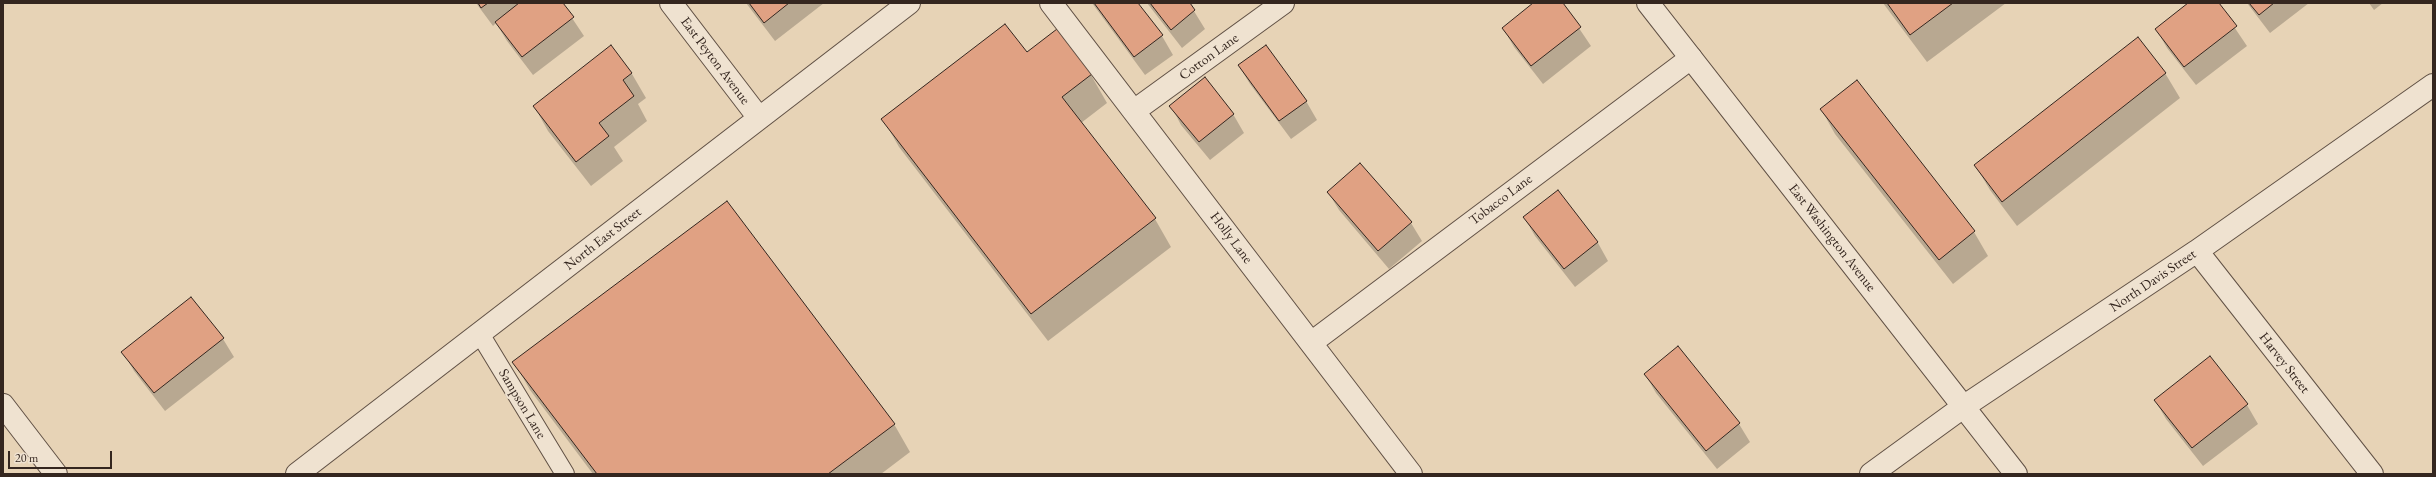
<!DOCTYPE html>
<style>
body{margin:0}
#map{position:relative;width:2436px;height:477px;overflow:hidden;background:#e7d3b6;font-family:"EB Garamond",serif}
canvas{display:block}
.frame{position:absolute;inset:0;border:4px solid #34261f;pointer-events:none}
.scale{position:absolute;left:8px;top:451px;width:104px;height:18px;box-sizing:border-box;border:2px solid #34261f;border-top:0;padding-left:5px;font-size:12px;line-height:14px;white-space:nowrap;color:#34261f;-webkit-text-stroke:3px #efe2d0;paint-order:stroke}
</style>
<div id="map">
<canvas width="2436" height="477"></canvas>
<div class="frame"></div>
<div class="scale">20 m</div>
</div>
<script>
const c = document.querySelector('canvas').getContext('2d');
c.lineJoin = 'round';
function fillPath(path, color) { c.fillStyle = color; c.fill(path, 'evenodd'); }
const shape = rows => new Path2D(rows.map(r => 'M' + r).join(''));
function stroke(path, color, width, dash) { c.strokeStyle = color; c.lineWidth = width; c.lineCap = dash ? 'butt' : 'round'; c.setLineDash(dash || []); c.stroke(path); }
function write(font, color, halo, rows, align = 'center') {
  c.font = font + ' "EB Garamond",serif'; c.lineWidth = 4; c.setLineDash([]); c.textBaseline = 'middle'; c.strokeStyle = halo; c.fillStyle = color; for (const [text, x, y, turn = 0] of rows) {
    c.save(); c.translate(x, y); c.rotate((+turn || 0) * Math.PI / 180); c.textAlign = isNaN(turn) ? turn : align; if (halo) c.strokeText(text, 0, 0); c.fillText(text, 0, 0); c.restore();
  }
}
fillPath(shape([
 [476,3,562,3,584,36,533,75,507,41,496,23,493,26],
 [746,3,824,3,775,41],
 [1092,3,1137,3,1162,36,1173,55,1145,75],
 [1147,3,1189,3,1205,29,1182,48],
 [1535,3,1562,3,1591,46,1543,84,1514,47,1503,28],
 [1883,3,2006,3,1927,62],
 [2190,3,2218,3,2247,46,2196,85,2167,48,2156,29],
 [2247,3,2309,3,2270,33],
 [2369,3,2383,3,2374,10],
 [1057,30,1091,75,1107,103,1081,123,1155,219,1171,247,1048,341,899,147,883,119,1027,54],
 [610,47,632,74,646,98,638,104,647,121,614,147,623,161,591,186,548,131,534,106],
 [1239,66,1306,101,1317,120,1291,139,1250,84],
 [2165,73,2180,98,2017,226,1990,190,1975,165],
 [1857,81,1974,232,1988,256,1953,284,1835,134,1821,109],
 [1171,106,1233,114,1244,133,1210,160,1181,125],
 [1558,191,1598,243,1608,261,1575,287,1535,236,1524,217],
 [1328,192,1411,223,1422,241,1389,269,1339,210],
 [223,339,234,357,165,411,134,371,123,352],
 [2210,358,2247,405,2258,424,2203,466,2166,419,2155,400],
 [514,362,894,424,910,452,881,474,593,474,530,390],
 [1645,374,1739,424,1750,442,1717,469,1656,393]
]), '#0003');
const building = shape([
 [478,3,488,3,481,8,478,3],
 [519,3,563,3,574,17,522,57,495,22,519,3],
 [749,3,789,3,764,23,749,3],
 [1094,3,1138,3,1163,35,1134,57,1094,3],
 [1150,3,1190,3,1195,10,1171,30,1150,3],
 [1533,3,1563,3,1581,27,1531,66,1502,28,1533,3],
 [1887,3,1953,3,1910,35,1887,3],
 [2188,3,2219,3,2237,26,2184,67,2155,29,2188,3],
 [2249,3,2274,3,2259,15,2249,3],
 [1005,24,1027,52,1057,29,1092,74,1062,97,1156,218,1031,314,881,119,1005,24],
 [2138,37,2166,73,2002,202,1974,165,2138,37],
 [611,45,632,73,623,80,634,96,599,123,609,136,576,162,533,106,611,45],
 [1266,45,1307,101,1279,121,1238,65,1266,45],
 [1205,77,1234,114,1199,142,1169,106,1205,77],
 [1857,80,1975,231,1939,260,1820,109,1857,80],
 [1360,163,1412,222,1378,251,1327,192,1360,163],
 [1558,190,1598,242,1564,269,1523,217,1558,190],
 [727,201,895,424,828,474,597,474,512,362,727,201],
 [191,297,224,338,154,393,121,352,191,297],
 [1678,346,1740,423,1706,451,1644,374,1678,346],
 [2210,356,2248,404,2192,448,2154,400,2210,356]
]);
fillPath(building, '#e0a183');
stroke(building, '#34261f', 1);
const service = shape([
 [480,334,565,474]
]);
const minor = shape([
 [671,3,759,118],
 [1051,3,1411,474],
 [1134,111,1283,3],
 [2197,251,2372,474],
 [1311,343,1691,58],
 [3,405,56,474],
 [297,474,909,3],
 [1871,474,1963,407,2197,251,2433,85]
]);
const tertiary = shape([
 [1648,3,2016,474]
]);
stroke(service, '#615145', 20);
stroke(minor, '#615145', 24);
stroke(tertiary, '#615145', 24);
stroke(service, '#efe2d0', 18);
stroke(minor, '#efe2d0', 22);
stroke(tertiary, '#efe2d0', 22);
write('14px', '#34261f', '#efe2d0', [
 ["Cotton Lane",1209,57,-36],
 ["East Peyton Avenue",715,61,53],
 ["Tobacco Lane",1501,200,-37],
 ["Holly Lane",1231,238,53],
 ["East Washington Avenue",1832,238,52],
 ["North East Street",603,239,-38],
 ["North Davis Street",2153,281,-34],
 ["Harvey Street",2284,363,52],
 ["Sampson Lane",522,404,59]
]);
</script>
